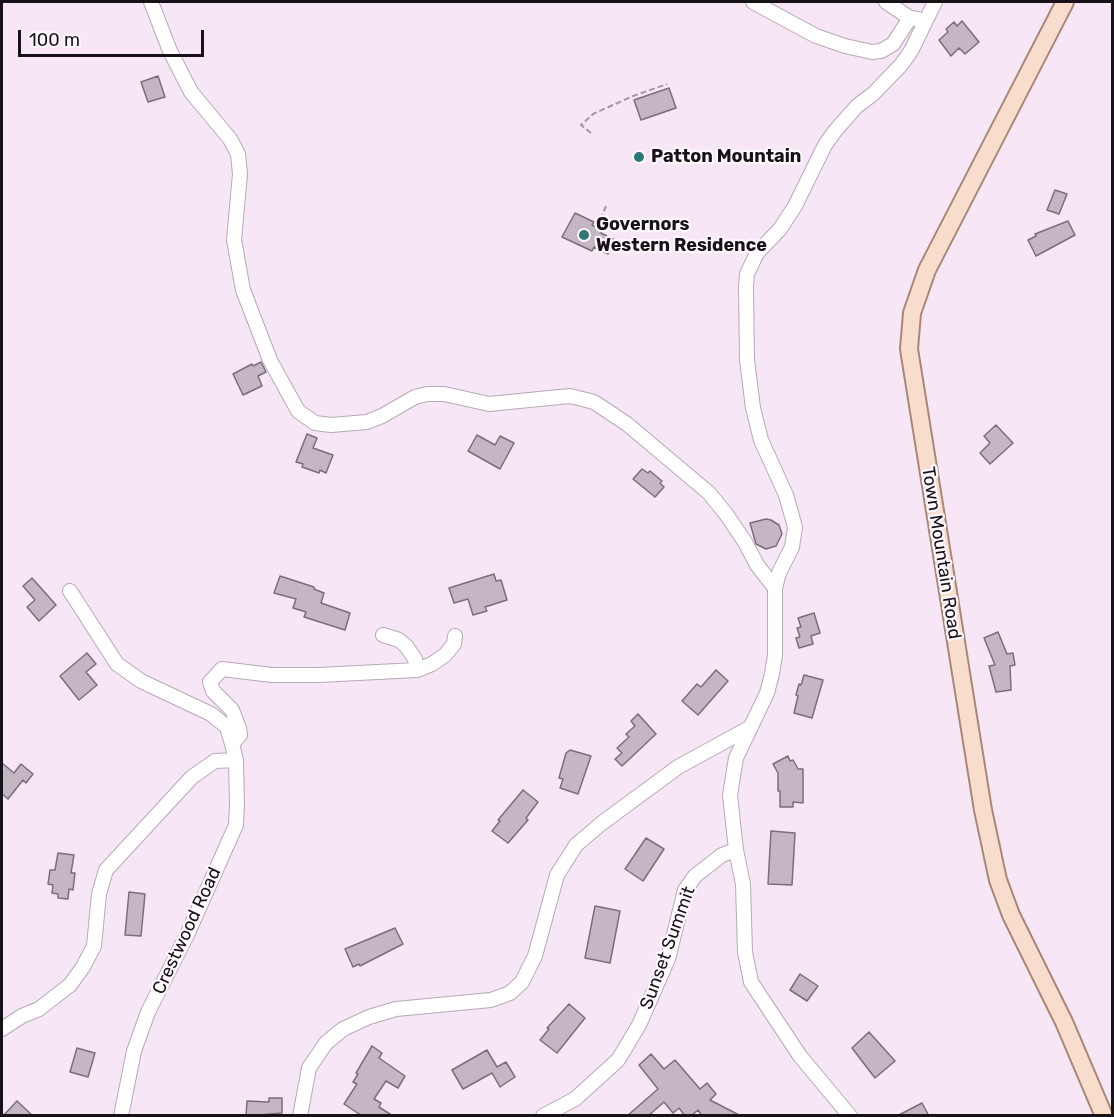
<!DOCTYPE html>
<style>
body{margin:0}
#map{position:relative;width:1114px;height:1117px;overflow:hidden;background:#f7e7f6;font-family:Rubik,sans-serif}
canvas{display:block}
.frame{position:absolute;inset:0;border:3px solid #171217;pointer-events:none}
.scale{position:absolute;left:18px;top:30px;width:186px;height:27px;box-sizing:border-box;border:3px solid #171217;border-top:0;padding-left:8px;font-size:18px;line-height:21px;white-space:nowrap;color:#171217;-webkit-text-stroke:4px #fef8fe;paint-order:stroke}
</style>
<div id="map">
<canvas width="1114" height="1117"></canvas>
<div class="frame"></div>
<div class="scale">100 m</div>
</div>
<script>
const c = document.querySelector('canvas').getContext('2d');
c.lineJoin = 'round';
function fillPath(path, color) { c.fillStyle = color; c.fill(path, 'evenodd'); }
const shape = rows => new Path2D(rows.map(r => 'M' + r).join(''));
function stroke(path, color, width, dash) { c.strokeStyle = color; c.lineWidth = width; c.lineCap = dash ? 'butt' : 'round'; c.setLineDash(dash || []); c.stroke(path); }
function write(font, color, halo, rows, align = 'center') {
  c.font = font + ' Rubik,sans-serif'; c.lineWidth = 4.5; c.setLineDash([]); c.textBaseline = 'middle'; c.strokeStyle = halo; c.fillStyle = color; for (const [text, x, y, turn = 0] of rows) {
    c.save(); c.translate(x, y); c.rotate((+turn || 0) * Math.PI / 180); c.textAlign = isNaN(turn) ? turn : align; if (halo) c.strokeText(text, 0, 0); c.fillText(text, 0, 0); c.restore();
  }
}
const building = shape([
 [962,21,979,42,965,54,959,48,951,56,939,40,948,32,946,29,954,22,957,26,962,21],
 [158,76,165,97,148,102,141,82,158,76],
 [669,88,676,108,641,120,634,100,669,88],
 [1055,190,1067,194,1059,214,1047,210,1055,190],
 [575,213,594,222,592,225,602,230,601,233,615,240,608,254,594,247,592,251,562,237,575,213],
 [1068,221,1075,235,1036,256,1028,240,1036,236,1035,234,1068,221],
 [261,362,266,372,258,376,262,386,243,395,233,374,252,364,253,366,261,362],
 [996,425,1013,443,990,464,980,453,990,443,984,436,996,425],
 [307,434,317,438,313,448,333,455,326,473,320,470,319,473,302,467,303,464,296,462,307,434],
 [477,435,495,445,500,436,514,443,500,469,468,451,477,435],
 [642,469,648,473,650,471,662,481,660,483,664,487,655,497,633,479,642,469],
 [766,519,771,520,779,525,782,534,776,546,766,549,756,544,750,523,766,519],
 [494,574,496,581,501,580,507,600,485,607,487,611,473,615,468,599,454,603,449,588,494,574],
 [280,576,314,587,314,589,324,593,321,603,350,613,345,630,304,617,306,612,293,608,296,599,274,593,280,576],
 [32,578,56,605,39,621,27,607,35,600,23,586,32,578],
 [814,613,820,633,811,636,813,644,799,648,796,638,800,637,797,628,801,627,798,618,814,613],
 [998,632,1007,654,1013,653,1015,665,1010,666,1011,690,996,692,989,666,995,665,984,638,998,632],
 [87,653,96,664,86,672,97,685,79,700,60,676,87,653],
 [716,670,728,681,698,715,682,701,697,684,701,687,716,670],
 [804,675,823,680,812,718,794,713,798,696,796,695,799,684,801,685,804,675],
 [638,714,656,734,622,766,615,759,622,753,617,748,629,737,626,734,635,726,631,721,638,714],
 [570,750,591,756,578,794,560,788,563,779,559,778,566,753,570,750],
 [788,756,790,761,793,760,798,769,803,769,803,803,793,802,793,807,780,807,780,791,778,791,778,773,773,764,788,756],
 [2,763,14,773,21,764,33,774,26,783,23,780,8,799,2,794,2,763],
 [523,790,538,802,526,818,528,820,508,843,492,831,500,821,498,820,523,790],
 [771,831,795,833,792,885,768,884,771,831],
 [646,838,664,849,643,881,625,869,646,838],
 [58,853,74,855,71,873,75,873,73,890,69,889,68,899,58,898,58,894,52,893,53,885,48,884,50,870,55,870,58,853],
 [129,892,145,894,141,936,125,935,129,892],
 [595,906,620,911,610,963,585,958,595,906],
 [395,928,403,944,360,966,359,964,353,967,345,949,395,928],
 [800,974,818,986,807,1001,790,990,800,974],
 [569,1004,585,1018,557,1053,540,1040,549,1029,547,1028,569,1004],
 [869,1032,895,1061,875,1078,852,1048,869,1032],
 [372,1046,382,1053,379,1058,405,1076,398,1088,386,1081,374,1099,381,1103,379,1107,393,1116,362,1116,344,1104,357,1084,353,1082,358,1074,356,1073,372,1046],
 [77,1048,95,1053,88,1077,70,1072,77,1048],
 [487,1050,497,1067,506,1062,515,1077,500,1087,492,1073,463,1089,452,1070,487,1050],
 [651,1054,664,1069,675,1060,700,1089,707,1083,716,1094,710,1100,741,1116,702,1116,698,1110,691,1116,685,1116,679,1108,673,1113,664,1102,648,1116,627,1116,658,1089,639,1065,651,1054],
 [269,1098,282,1098,282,1113,246,1116,247,1101,269,1102,269,1098],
 [17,1101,33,1116,3,1116,17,1101],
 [922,1103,929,1116,897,1116,922,1103]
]);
fillPath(building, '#c5b6c4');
stroke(building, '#7b6e7a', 1.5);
const minor = shape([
 [151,2,170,51,191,92,230,139,238,154,240,174,234,240,243,290,270,360,298,411,315,423,331,425,367,422,382,416,415,397,427,394,444,394,489,404,570,396,594,402,627,424,709,493,726,514,745,542,757,565,775,588],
 [753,2,816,36,845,46,872,52,881,51,893,44,910,18],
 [886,2,910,18,918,19],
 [70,591,117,664,141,681,211,714,227,727,232,744],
 [383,635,399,640,406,646,415,659,417,670],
 [736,850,743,884,745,952,751,982,800,1056,850,1116],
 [2,1029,22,1016,39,1009,70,985,83,967,94,946,99,894,106,870,192,777,215,761,236,760],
 [121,1116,134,1051,148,1012,187,935,236,825,237,804,236,760,232,744,240,735,239,728,232,710,213,691,210,682,222,669,272,675,319,675,417,670,432,664,445,655,454,644,455,636],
 [300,1116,309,1068,326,1043,343,1029,369,1017,396,1009,491,1000,510,993,522,982,535,956,557,875,576,845,602,823,678,767,751,727],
 [543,1116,575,1099,618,1060,639,1025,668,959,685,890,695,876,722,855,736,850,730,795,736,758,767,693,772,674,775,655,775,588,779,573,792,547,795,527,786,495,761,440,753,408,747,360,746,287,747,274,757,253,780,229,795,206,825,145,835,131,857,106,873,94,901,65,911,51,935,2]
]);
const major = shape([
 [1065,2,927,270,912,313,909,349,983,810,998,880,1011,915,1064,1022,1104,1116]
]);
stroke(minor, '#b8a9b7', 16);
stroke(major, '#a78877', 20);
stroke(shape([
 [591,133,581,125,593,114,633,96,667,84],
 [597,228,606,206]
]), '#a397a3', 2, [6, 3]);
stroke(minor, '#fff', 14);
stroke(major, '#f9ddcc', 16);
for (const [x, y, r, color] of [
 [639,157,6,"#2e7777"],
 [584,235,6,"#2e7777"]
]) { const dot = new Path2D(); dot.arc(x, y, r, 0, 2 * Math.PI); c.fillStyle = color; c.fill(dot); stroke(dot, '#fef8fe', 2); }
write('bold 18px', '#171217', '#fef8fe', [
 ["Patton Mountain",651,157],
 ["Governors",596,225],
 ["Western Residence",596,246]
], 'left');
write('18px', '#171217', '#fef8fe', [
 ["Town Mountain Road",941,553,81],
 ["Crestwood Road",187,931,-65],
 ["Sunset Summit",668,948,-70]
]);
</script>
